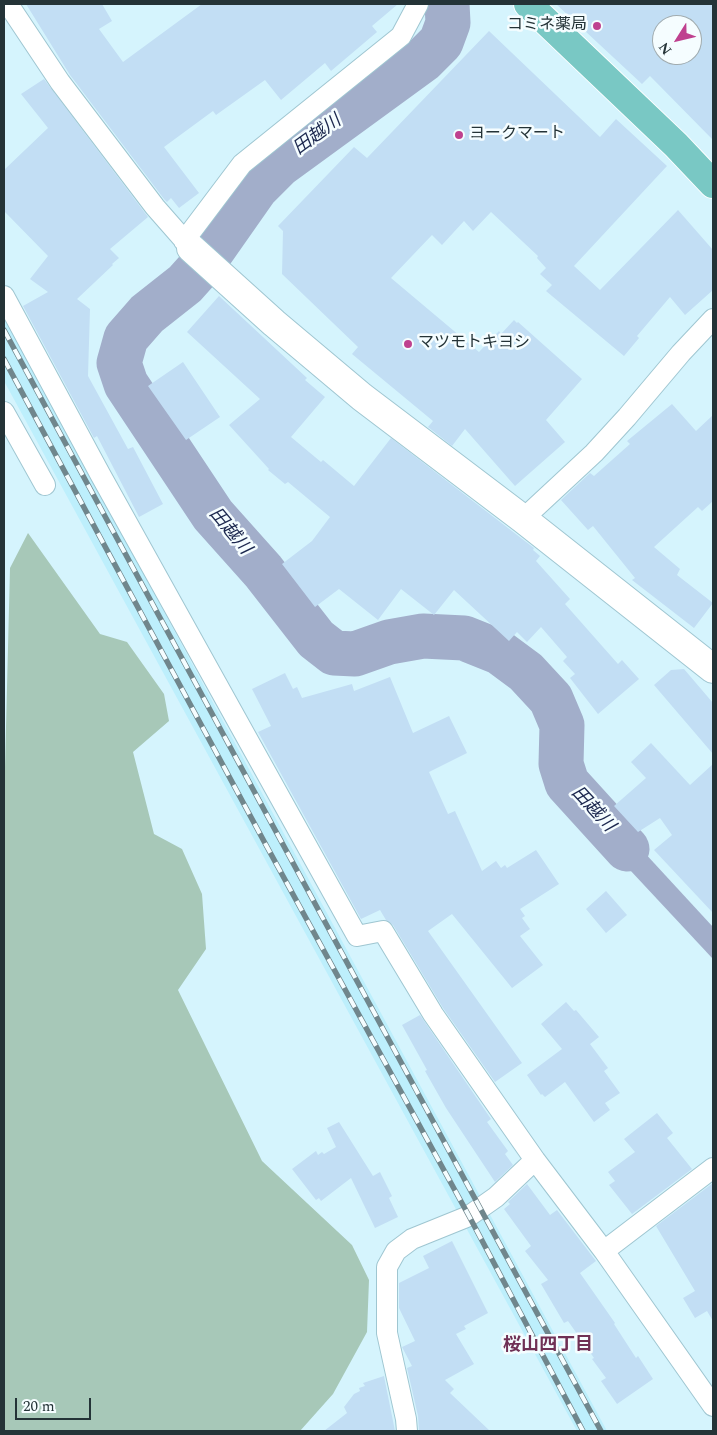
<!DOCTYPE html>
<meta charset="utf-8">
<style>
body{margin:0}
#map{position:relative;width:717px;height:1435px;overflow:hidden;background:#d5f4fd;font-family:Spectral,serif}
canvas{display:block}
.frame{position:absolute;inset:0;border:5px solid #243337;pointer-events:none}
.north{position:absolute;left:652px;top:15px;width:50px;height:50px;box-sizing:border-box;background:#f5fdff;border:1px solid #a1acaf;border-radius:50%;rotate:234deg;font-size:14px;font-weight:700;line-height:20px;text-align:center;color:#243337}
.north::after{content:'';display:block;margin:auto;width:18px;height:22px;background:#bf418f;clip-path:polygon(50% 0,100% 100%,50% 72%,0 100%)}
.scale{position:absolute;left:15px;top:1398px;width:76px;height:22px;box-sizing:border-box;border:2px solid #243337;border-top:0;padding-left:6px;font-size:15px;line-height:18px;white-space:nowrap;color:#243337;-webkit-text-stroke:4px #f5fdff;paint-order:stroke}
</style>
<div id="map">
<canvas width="717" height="1435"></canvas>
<div class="frame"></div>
<div class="north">N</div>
<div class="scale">20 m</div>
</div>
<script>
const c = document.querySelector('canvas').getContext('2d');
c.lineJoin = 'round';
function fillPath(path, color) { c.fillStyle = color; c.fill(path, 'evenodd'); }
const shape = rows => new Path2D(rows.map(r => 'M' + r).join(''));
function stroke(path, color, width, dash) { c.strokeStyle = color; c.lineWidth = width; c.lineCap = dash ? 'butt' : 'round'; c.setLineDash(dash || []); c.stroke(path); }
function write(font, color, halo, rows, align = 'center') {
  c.font = font + ' Spectral,"Noto Sans JP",serif'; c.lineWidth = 5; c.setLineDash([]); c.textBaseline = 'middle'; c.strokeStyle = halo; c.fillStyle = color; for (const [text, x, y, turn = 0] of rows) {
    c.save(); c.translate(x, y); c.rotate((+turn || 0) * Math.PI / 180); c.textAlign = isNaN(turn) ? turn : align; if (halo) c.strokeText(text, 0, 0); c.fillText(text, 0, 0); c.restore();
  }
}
fillPath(shape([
 [4,316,607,1431,577,1431,4,381]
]), '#bdeffc');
fillPath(shape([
 [28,533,100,634,127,642,164,694,169,721,133,752,154,834,182,849,202,894,206,949,178,990,262,1161,352,1245,369,1280,367,1332,333,1394,300,1431,4,1431,4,807,10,568]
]), '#a7c8b8');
fillPath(shape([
 [595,799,713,927,713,959,574,810]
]), '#a2aeca');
stroke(shape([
 [447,4,448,23,441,42,423,60,279,165,256,188,202,265,185,284,147,314,126,338,119,363,126,384,213,515,263,571,316,639,334,653,355,654,389,642,423,636,464,638,499,652,526,672,551,699,562,725,561,764,567,783,627,849]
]), '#a2aeca', 45);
fillPath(shape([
 [26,4,102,4,112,21,99,29,123,62,202,4,398,4,372,26,377,32,331,71,325,63,281,100,265,80,216,115,213,111,164,147,199,193,179,208,171,198,167,202,164,199,70,75],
 [556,4,713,4,713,140,650,76,642,84],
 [662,25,692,25,692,55,662,55],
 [489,31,600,137,616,119,667,166,574,266,600,290,678,210,713,250,713,290,685,315,670,297,637,336,639,338,624,356,546,291,552,285,540,274,546,268,537,258,538,256,491,212,473,231,464,221,442,245,432,235,391,278,479,352,499,331,501,334,514,320,517,323,518,322,582,379,546,420,565,442,515,486,465,429,452,446,428,427,433,421,352,354,358,347,282,274,283,231,278,226,354,147,367,158],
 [44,79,148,217,110,249,119,258,112,264,113,265,77,299,90,309,88,376,128,449,133,447,163,504,139,517,97,436,94,438,23,306,48,292,30,279,48,256,4,211,4,170,48,128,21,94],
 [219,296,307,378,305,380,325,397,291,437,321,462,323,460,354,486,391,438,534,548,533,550,540,556,536,561,570,599,565,604,618,664,622,660,639,679,598,714,570,678,575,674,563,661,567,657,541,627,527,642,517,632,509,641,454,590,434,615,401,589,378,620,339,589,315,607,282,564,312,541,330,517,288,482,285,484,268,470,269,469,229,425,260,399,187,332],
 [183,362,220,417,186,440,148,386],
 [672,404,696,431,713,415,713,501,702,511,698,507,654,547,680,569,677,575,713,603,694,628,632,580,635,578,593,526,588,530,561,500,590,473,594,476,630,444,627,441],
 [684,669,713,703,713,754,654,685,671,670],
 [285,673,293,689,297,687,302,698,352,684,354,691,390,677,413,733,449,716,467,753,429,772,448,814,455,811,482,871,496,861,501,868,505,865,507,868,536,850,559,884,520,909,525,916,522,918,530,929,520,936,543,965,512,988,452,914,428,931,522,1063,495,1082,443,1008,393,925,386,920,380,910,361,919,258,732,271,726,252,689],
 [651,743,690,785,713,764,713,913,654,850,672,835,660,818,638,832,614,806,646,778,631,762],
 [606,891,627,915,606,933,586,909],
 [566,1002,574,1011,576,1010,599,1037,590,1044,608,1068,604,1071,620,1093,605,1103,610,1110,594,1122,565,1082,545,1097,542,1094,541,1095,527,1075,562,1049,541,1024],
 [420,1015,491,1119,487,1122,508,1151,505,1154,513,1165,495,1182,446,1108,425,1071,427,1070,402,1025],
 [657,1113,673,1133,667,1138,692,1169,632,1214,609,1185,615,1181,608,1172,635,1152,624,1139],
 [339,1122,373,1176,380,1172,392,1196,389,1198,398,1217,375,1228,351,1178,321,1201,319,1198,316,1200,292,1169,316,1151,318,1155,322,1152,324,1154,336,1147,327,1128],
 [713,1183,713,1321,707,1311,695,1318,683,1298,695,1291,656,1226],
 [527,1184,550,1215,557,1210,596,1261,580,1273,615,1323,614,1324,636,1358,638,1356,653,1379,617,1404,601,1381,606,1378,592,1359,594,1358,568,1321,564,1323,541,1284,548,1280,525,1251,531,1246,504,1209,510,1204,508,1202],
 [452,1241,488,1313,464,1326,466,1329,456,1334,474,1364,445,1380,454,1389,450,1393,490,1431,419,1431,418,1416,407,1368,412,1366,402,1347,415,1341,399,1308,399,1283,429,1268,423,1256],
 [384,1376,395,1431,324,1431,347,1413,344,1407,354,1394,360,1391,359,1388,365,1386,363,1383]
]), '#c2def4');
const street = shape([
 [8,4,60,82,155,207,191,248],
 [184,241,242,164,401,36,418,4],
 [4,296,100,474,357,936,383,931,433,1014,535,1160,604,1251,713,1406],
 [4,412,45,485],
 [523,519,594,453,627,417,681,353,713,319],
 [604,1251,713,1168],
 [407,1431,406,1419,387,1333,387,1267,396,1251,412,1239,469,1216,496,1197,535,1160]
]);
const secondary = shape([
 [191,248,274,323,362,397,523,519,713,669]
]);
const primary = shape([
 [528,4,676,145,713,184]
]);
stroke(street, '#9fc6d1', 22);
stroke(secondary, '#9fc6d1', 30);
stroke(primary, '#fff', 30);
stroke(street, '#fff', 20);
stroke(secondary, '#fff', 28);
stroke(primary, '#79c8c4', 28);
const rail = shape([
 [4,330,601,1431],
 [4,359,266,845,469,1216,583,1431]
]);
stroke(rail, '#70868c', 5.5);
stroke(rail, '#f5fdff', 4, [11]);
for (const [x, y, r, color] of [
 [597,26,5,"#bf418f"],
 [459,135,5,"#bf418f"],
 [408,344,5,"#bf418f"]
]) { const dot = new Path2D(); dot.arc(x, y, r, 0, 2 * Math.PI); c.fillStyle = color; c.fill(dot); stroke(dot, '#f5fdff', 2); }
write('16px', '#243337', '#f5fdff', [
 ["コミネ薬局",587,26,"right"],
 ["ヨークマート",469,135],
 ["マツモトキヨシ",418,344]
], 'left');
write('italic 18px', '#1b274e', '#f5fdff', [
 ["田越川",318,136,-36],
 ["田越川",229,532,50],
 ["田越川",592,810,47]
]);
write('bold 18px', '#6f3055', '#f5fdff', [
 ["桜山四丁目",548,1346]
]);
</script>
